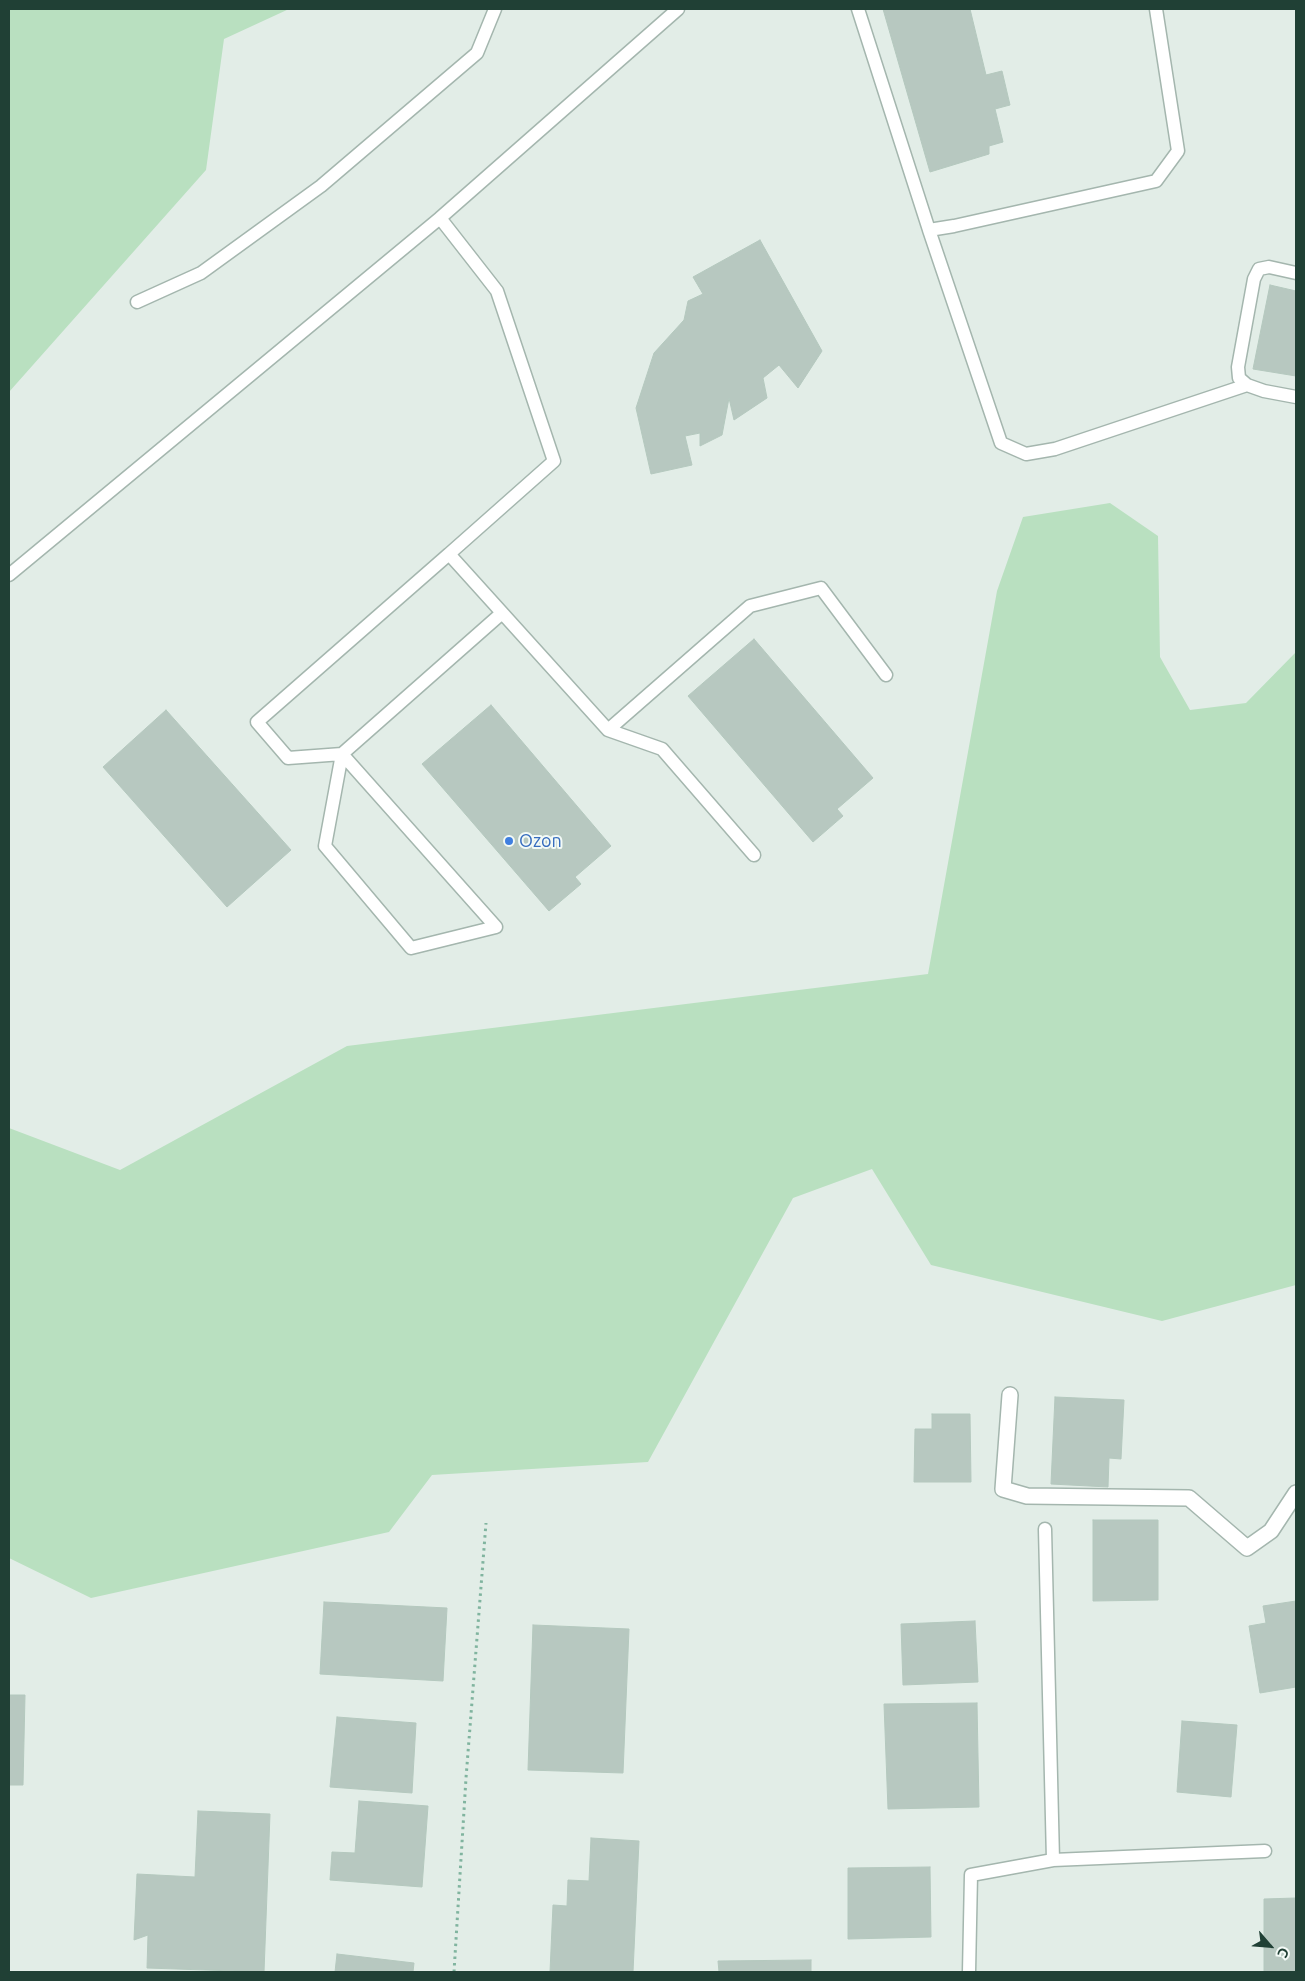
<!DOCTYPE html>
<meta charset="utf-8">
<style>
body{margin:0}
#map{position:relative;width:1305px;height:1981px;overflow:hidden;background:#e2ede7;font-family:Ubuntu,sans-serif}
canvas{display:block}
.frame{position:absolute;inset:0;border:10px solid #204035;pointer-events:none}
.north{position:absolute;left:1245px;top:1921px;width:50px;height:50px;-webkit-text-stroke:4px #f3faf6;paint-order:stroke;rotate:117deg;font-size:14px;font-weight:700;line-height:20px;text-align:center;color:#204035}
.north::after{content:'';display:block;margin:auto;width:18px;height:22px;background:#204035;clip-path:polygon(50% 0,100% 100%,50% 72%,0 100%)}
</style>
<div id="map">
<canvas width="1305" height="1981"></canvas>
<div class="frame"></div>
<div class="north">С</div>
</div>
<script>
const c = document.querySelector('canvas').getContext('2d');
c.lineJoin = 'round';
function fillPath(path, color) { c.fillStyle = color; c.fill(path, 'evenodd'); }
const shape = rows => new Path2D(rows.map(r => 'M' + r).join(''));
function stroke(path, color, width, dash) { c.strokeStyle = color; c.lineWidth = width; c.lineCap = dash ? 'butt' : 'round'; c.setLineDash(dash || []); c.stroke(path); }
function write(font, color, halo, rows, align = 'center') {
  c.font = font + ' Ubuntu,sans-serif'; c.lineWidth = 4; c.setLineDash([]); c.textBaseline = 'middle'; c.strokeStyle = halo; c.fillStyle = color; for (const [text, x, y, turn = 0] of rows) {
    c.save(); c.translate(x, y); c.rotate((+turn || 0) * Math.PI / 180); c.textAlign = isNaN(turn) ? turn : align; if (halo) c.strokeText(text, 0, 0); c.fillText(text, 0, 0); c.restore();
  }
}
fillPath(shape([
 [9,9,289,9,224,39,206,170,9,392],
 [1110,503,1158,536,1160,657,1190,710,1246,703,1296,652,1296,1285,1162,1321,931,1265,872,1169,793,1198,648,1462,432,1475,389,1532,91,1598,9,1558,9,1128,120,1170,347,1046,928,974,997,591,1023,517]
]), '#b9e0c0');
const building = shape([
 [883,9,970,9,986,75,1002,71,1010,105,995,109,1003,142,989,146,989,154,930,172,883,9],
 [760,240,822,351,798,388,779,365,763,378,767,398,734,420,729,398,722,435,700,446,700,433,685,436,692,465,651,474,636,408,654,353,684,320,688,301,703,294,693,277,760,240],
 [1270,285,1296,291,1296,376,1253,369,1270,285],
 [754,639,873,778,837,809,843,816,813,842,688,696,754,639],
 [491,705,611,846,575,877,581,884,549,911,422,764,491,705],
 [166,710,291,850,227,907,103,767,166,710],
 [1055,1397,1124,1400,1121,1459,1109,1458,1108,1487,1051,1484,1055,1397],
 [932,1414,970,1414,971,1482,914,1482,915,1429,932,1429,932,1414],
 [1093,1520,1158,1520,1158,1600,1093,1601,1093,1520],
 [1296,1601,1296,1687,1260,1693,1249,1626,1266,1623,1263,1606,1296,1601],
 [324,1602,447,1608,443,1681,320,1674,324,1602],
 [975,1621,978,1682,903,1685,901,1624,975,1621],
 [533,1625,629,1629,623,1773,528,1770,533,1625],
 [9,1695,25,1695,23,1785,9,1785,9,1695],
 [977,1703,979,1807,888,1809,884,1704,977,1703],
 [337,1717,416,1723,412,1793,330,1787,337,1717],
 [1182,1721,1237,1725,1231,1797,1177,1792,1182,1721],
 [359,1801,428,1806,422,1887,330,1880,332,1852,355,1853,359,1801],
 [198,1811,270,1814,264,1972,147,1968,148,1935,134,1940,137,1874,195,1877,198,1811],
 [591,1838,639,1841,633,1972,550,1972,553,1905,567,1906,568,1880,589,1881,591,1838],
 [930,1867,931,1937,848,1939,848,1868,930,1867],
 [1296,1898,1296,1972,1264,1972,1264,1899,1296,1898],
 [337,1954,414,1963,413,1972,335,1972,337,1954],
 [811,1960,811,1972,719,1972,718,1961,811,1960]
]);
fillPath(building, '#b7c8c0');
stroke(building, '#b4c8be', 1);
const service = shape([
 [678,9,440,218,497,291,554,461,449,554,608,730,750,606,821,588,886,675],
 [858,9,929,230],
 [1156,9,1178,151,1156,181,954,226,929,230,1001,443,1026,454,1055,449,1247,385],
 [1296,273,1269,267,1259,269,1254,279,1238,367,1239,378,1247,385,1264,391,1296,397],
 [137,302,201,273,321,186,477,53,495,9],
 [449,554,257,722,288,758,342,754,325,846,411,948,496,927,342,754,502,613],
 [9,575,440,218],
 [608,730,662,749,754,855],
 [1045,1529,1053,1860],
 [969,1972,971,1875,1053,1860,1265,1851]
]);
const minor = shape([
 [1010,1395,1003,1489,1027,1496,1189,1498,1247,1548,1271,1531,1296,1493]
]);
stroke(service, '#a4b6ae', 15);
stroke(minor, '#a4b6ae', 18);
stroke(shape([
 [454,1972,466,1778,486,1523]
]), '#80b49f', 3, [2.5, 4]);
stroke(service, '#fff', 12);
stroke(minor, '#fff', 15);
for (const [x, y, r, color] of [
 [509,841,5,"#3f7fe0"]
]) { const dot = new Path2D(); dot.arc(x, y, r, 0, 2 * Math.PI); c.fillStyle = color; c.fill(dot); stroke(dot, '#f3faf6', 2); }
write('18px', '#366cbe', '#f3faf6', [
 ["Ozon",519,841]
], 'left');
</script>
